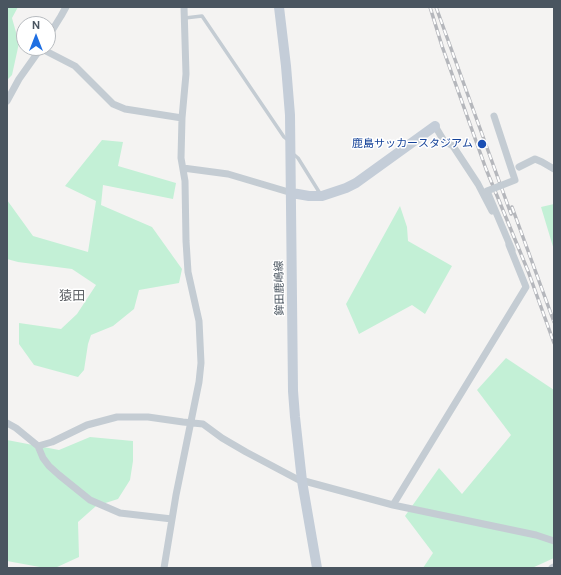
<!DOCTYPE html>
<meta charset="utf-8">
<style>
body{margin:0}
#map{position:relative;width:561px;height:575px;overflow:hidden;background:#f4f3f2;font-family:"DM Sans",sans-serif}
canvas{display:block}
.frame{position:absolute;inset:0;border:8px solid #4a5560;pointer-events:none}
.north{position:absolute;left:16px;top:16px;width:40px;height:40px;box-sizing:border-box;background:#fff;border:1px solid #b7bbbf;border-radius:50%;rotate:0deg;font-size:11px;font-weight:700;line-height:16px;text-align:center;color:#4a5560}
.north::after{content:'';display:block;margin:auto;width:14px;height:18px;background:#1f6fe2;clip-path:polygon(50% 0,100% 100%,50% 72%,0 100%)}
</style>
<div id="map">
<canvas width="561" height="575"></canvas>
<div class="frame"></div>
<div class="north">N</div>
</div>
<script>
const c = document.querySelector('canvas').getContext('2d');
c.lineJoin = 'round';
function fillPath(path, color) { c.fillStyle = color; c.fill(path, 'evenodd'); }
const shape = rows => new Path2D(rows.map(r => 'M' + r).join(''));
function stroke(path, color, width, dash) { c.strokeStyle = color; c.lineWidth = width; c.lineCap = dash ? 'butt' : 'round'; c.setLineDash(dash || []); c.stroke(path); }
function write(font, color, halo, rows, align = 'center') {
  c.font = font + ' "DM Sans","Noto Sans JP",sans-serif'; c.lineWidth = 3; c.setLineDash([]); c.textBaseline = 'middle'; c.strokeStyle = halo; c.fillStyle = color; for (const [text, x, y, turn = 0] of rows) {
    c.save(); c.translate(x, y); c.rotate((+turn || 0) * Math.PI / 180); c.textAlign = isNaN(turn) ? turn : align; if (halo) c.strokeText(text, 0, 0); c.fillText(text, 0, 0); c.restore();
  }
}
fillPath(shape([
 [7,7,18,7,12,18,19,43,12,75,7,80],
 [102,140,123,142,118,166,176,183,173,199,103,185,101,205,152,227,182,269,179,283,139,290,134,309,113,326,91,335,88,344,84,370,78,377,34,365,19,344,19,323,61,329,77,314,96,285,72,269,18,262,7,259,7,200,33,236,88,252,96,201,65,186],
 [554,204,554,250,541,207],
 [400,206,407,227,408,241,452,266,425,314,412,305,359,334,346,304],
 [506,358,554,390,554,558,532,568,423,568,433,553,405,516,439,468,462,494,511,435,477,390],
 [90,437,133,441,133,461,130,480,118,499,96,506,78,522,79,557,55,568,45,568,7,561,7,440,59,450]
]), '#c3f0d6');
stroke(shape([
 [185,18,202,16,284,137,289,141],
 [292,153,298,158,321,195]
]), '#c4ccd3', 3.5);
stroke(shape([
 [48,37,61,16,66,7],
 [40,48,75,66,113,104,125,109,182,118],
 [7,101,19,79,41,48],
 [435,126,444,141,453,146,478,184,492,211],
 [519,167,535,159,542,162,554,169],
 [183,168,228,174,292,193],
 [7,423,16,428,38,446,43,458,49,466,59,475,90,500,120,513,172,519],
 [38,446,52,442,87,425,117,417,148,417,183,422,203,424,222,438,246,452,297,479,393,505,536,535,554,541],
 [393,505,526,287,509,245],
 [164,568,176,495,199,382,201,363,199,321,188,272,186,241,185,181,181,158,182,118,186,74,184,7],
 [552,568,554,567]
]), '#c4ccd3', 7);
stroke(shape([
 [279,7,286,66,290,115,293,391,295,417,302,481,317,568],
 [292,193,309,196,322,196,346,188,356,183,435,126]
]), '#c4cdd8', 10);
const rail = shape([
 [430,7,442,46,486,169,528,271,554,343],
 [436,7,511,214],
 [512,207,554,322]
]);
stroke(rail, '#b5b7bc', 3.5);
stroke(rail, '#fff', 2, [6]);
stroke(shape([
 [494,116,515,180,487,191,512,250]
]), '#c4ccd3', 7);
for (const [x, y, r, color] of [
 [482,144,5,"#1a4fb4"]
]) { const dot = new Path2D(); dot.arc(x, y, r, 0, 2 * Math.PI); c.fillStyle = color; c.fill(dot); stroke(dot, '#fff', 1.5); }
write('11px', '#164399', '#fff', [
 ["鹿島サッカースタジアム",473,144]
], 'right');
write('11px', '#4a5560', '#fff', [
 ["鉾田鹿嶋線",280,288,-91]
]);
write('13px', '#5f6267', '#fff', [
 ["猿田",72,297]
]);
</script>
